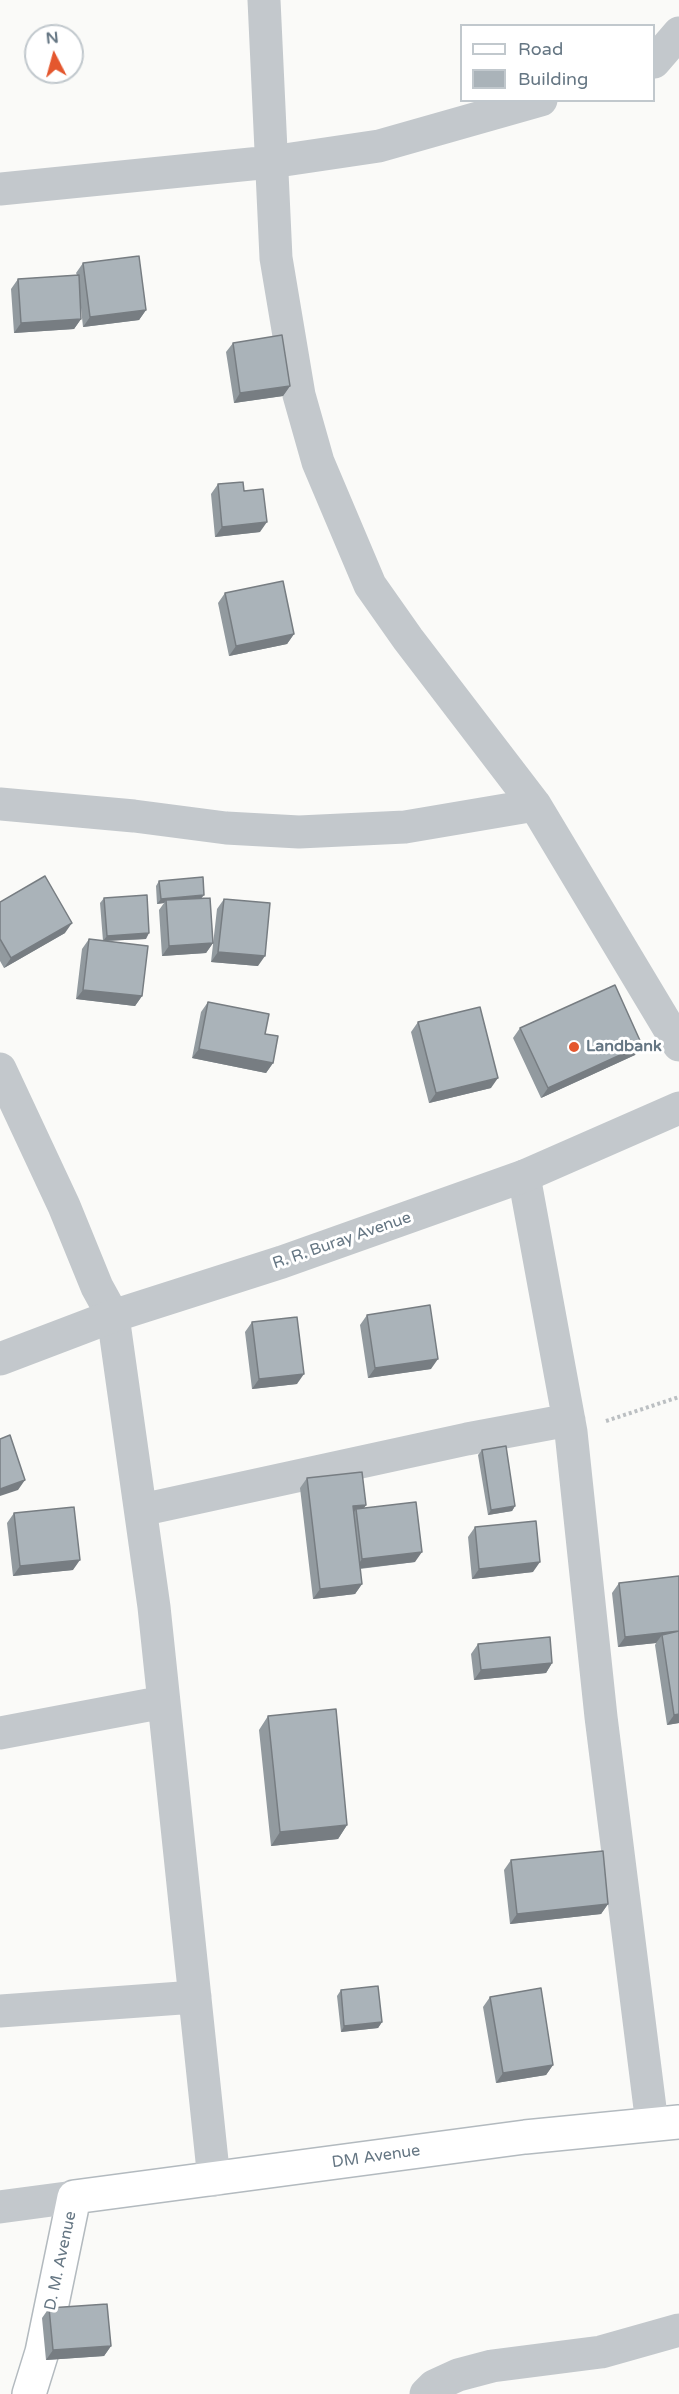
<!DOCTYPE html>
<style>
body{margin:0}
#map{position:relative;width:679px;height:2394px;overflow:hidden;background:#fafaf8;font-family:"Varela Round",sans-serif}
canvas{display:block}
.legend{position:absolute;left:460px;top:24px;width:195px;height:78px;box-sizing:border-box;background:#fff;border:2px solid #c1c8cd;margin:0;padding:8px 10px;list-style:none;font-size:18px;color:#657683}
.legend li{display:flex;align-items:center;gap:12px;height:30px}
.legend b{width:30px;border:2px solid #c1c8cd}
.north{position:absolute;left:24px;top:24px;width:60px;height:60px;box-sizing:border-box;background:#fff;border:2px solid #c1c8cd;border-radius:50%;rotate:354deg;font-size:16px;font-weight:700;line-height:24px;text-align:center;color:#657683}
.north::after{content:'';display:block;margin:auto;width:21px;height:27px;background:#e4572e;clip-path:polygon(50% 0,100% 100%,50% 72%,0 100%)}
</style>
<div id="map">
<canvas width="679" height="2394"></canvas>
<ul class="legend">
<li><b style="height:8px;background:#fff"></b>Road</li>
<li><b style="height:16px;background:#aab3b9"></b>Building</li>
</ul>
<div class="north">N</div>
</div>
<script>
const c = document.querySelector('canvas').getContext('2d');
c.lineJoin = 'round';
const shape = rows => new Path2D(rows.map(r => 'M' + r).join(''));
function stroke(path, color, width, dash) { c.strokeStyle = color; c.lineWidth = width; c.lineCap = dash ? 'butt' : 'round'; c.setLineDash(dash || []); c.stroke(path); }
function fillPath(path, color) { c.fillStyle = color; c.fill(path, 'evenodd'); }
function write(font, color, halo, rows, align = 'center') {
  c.font = font + ' "Varela Round",sans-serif'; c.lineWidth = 6; c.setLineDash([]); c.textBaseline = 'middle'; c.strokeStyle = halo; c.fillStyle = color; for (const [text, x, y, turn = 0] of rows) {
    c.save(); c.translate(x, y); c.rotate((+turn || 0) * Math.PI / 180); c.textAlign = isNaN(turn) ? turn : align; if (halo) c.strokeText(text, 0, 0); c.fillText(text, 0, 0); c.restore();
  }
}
const secondary = shape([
 [29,2394,42,2352,74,2197,525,2137,679,2122]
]);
stroke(secondary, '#b3babf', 36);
stroke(shape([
 [606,1421,679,1397]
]), '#bbbfc2', 4, [3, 3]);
stroke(shape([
 [264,0,276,258,299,395,318,462,370,585,408,639,535,805,679,1045],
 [654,62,679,33],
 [0,189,271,162,379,146,541,100],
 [0,804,134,816,226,828,299,832,405,827,535,805],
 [0,1069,64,1206,97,1287,113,1316,154,1607,214,2180],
 [524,1176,571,1432,601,1717,652,2124],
 [141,1510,467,1439,569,1420],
 [0,1733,164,1702],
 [0,2011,195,1997],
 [0,2207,74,2197],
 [426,2394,434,2386,458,2375,492,2366,601,2352,679,2330]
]), '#c3c8cc', 33);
stroke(shape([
 [0,1359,113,1316,282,1262,524,1176,679,1108]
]), '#c3c8cc', 33);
stroke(secondary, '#fff', 33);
fillPath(shape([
 [83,263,146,310,139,320,83,327,81,308,81,319,74,329,14,333,11,289,18,279,77,275,76,273],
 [233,343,290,386,283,396,234,403,226,352],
 [218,484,260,532,215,537,211,494],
 [225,593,294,634,287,644,229,656,218,603],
 [159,881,202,898,213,943,206,953,162,956,159,910,164,903,157,904,156,886],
 [104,898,146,939,104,941,142,996,135,1006,76,999,82,949,89,939,103,941,100,903],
 [224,899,258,966,211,962,217,909],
 [0,902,65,933,4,968,0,961],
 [208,1002,265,1034,273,1063,266,1073,192,1058,201,1012],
 [418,1022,491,1088,429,1103,411,1032],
 [520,1028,635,1055,541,1098,513,1038],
 [367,1315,431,1369,368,1378,360,1325],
 [252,1322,297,1384,252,1389,245,1332],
 [482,1450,515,1506,512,1511,488,1515,478,1455],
 [307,1478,366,1505,364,1508,415,1562,360,1569,362,1584,355,1594,313,1599,300,1488],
 [14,1513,73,1570,13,1576,7,1523],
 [475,1527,533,1572,472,1579,468,1537],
 [679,1576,679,1723,667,1725,655,1645,656,1643,618,1647,612,1593,619,1583],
 [478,1644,552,1663,546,1673,474,1680,471,1654],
 [268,1716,347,1825,338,1839,271,1846,259,1730],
 [511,1860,608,1904,601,1914,510,1924,504,1870],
 [341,1990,382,2022,378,2028,341,2032,337,1996],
 [490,1997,553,2065,546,2075,496,2083,483,2007],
 [49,2308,111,2346,104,2356,46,2360,42,2318]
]), '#929a9f');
fillPath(shape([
 [146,310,139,320,83,327,90,317],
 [81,319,74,329,14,333,21,323],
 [290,386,283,396,234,403,240,393],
 [267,522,260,532,215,537,222,527],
 [294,634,287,644,229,656,236,646],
 [204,895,200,900,166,900,164,903,157,904,161,899],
 [72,923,65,933,4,968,11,958],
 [149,933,146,939,103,941,107,936],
 [213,943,206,953,162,956,169,946],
 [218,952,265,956,258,966,211,962],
 [83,990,142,996,135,1006,76,999],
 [642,1045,635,1055,541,1098,548,1088],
 [199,1049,273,1063,266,1073,192,1058],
 [498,1078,491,1088,429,1103,436,1093],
 [438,1359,431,1369,368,1378,375,1368],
 [304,1374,297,1384,252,1389,259,1379],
 [25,1480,18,1490,0,1496,0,1489],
 [366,1505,359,1515,356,1509,352,1515,353,1506],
 [515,1506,512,1511,488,1515,491,1510],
 [422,1552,415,1562,355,1569,362,1559],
 [80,1560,73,1570,13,1576,20,1566],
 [540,1562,533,1572,472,1579,479,1569],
 [362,1584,355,1594,313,1599,320,1589],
 [679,1631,662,1635,656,1643,618,1647,625,1637],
 [552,1663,546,1673,474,1680,481,1670],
 [679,1714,679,1723,667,1725,674,1715],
 [347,1825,338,1839,271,1846,280,1832],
 [608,1904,601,1914,510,1924,517,1914],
 [382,2022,378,2028,341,2032,344,2026],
 [553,2065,546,2075,496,2083,503,2073],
 [111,2346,104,2356,46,2360,53,2350]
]), '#777d82');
const building = shape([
 [139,256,146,310,90,317,83,263,139,256],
 [79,275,81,319,21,323,18,279,79,275],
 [282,335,290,386,240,393,233,343,282,335],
 [243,482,244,491,263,489,267,522,222,527,218,484,243,482],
 [283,581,294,634,236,646,225,593,283,581],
 [45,876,72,923,11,958,0,939,0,902,45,876],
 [203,877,204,895,161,899,159,881,203,877],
 [147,895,149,933,107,936,104,898,147,895],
 [210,898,213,943,169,946,166,900,210,898],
 [224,899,270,903,265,956,218,952,224,899],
 [89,939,148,946,142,996,83,990,89,939],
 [615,985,642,1045,548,1088,520,1028,615,985],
 [208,1002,269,1014,265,1034,278,1036,273,1063,199,1049,208,1002],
 [480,1007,498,1078,436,1093,418,1022,480,1007],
 [430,1305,438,1359,375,1368,367,1315,430,1305],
 [297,1317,304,1374,259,1379,252,1322,297,1317],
 [10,1435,25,1480,0,1489,0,1439,10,1435],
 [506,1446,515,1506,491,1510,482,1450,506,1446],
 [362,1472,366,1505,353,1506,362,1584,320,1589,307,1478,362,1472],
 [416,1502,422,1552,362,1559,356,1509,416,1502],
 [74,1507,80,1560,20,1566,14,1513,74,1507],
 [536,1521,540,1562,479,1569,475,1527,536,1521],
 [679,1576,679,1631,625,1637,619,1583,679,1576],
 [679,1631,679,1714,674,1715,662,1635,679,1631],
 [550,1637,552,1663,481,1670,478,1644,550,1637],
 [336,1709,347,1825,280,1832,268,1716,336,1709],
 [603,1851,608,1904,517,1914,511,1860,603,1851],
 [378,1986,382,2022,344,2026,341,1990,378,1986],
 [541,1988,553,2065,503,2073,490,1997,541,1988],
 [107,2304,111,2346,53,2350,49,2308,107,2304]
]);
fillPath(building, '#aab3b9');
stroke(building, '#777d82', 1.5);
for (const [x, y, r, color] of [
 [574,1047,6,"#e4572e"]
]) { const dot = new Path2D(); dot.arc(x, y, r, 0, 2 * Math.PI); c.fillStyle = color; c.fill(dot); stroke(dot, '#fff', 2); }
write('bold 16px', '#657683', '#fff', [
 ["Landbank",586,1047]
], 'left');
write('16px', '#657683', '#fff', [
 ["R. R. Buray Avenue",342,1241,-19],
 ["DM Avenue",376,2157,-8],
 ["D. M. Avenue",61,2261,-78]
]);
</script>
